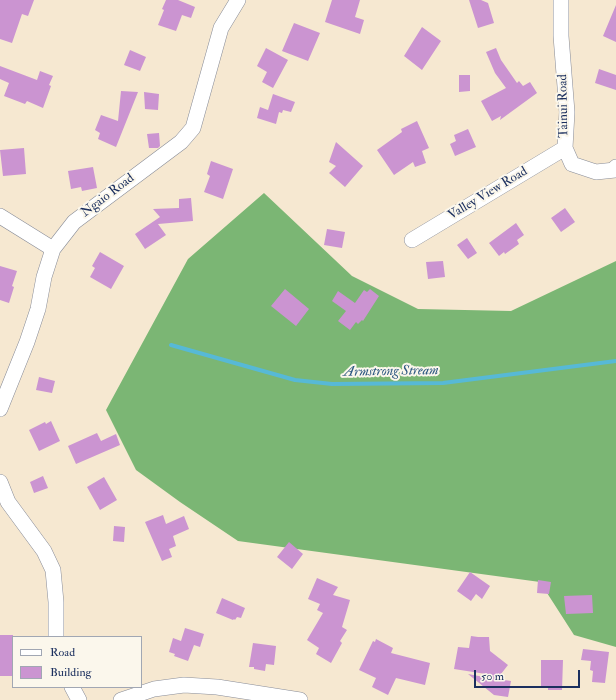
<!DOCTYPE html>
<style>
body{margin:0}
#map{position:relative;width:616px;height:700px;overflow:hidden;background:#f6e8d1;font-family:"IM FELL Double Pica",serif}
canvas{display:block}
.legend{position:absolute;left:12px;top:636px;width:130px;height:52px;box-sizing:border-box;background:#fbf7ec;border:1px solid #a1a7b3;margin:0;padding:5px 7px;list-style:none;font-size:12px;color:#1b2f5e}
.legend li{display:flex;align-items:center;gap:8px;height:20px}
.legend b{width:20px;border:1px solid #a1a7b3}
.scale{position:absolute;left:474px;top:670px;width:106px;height:18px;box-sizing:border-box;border:2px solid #1b2f5e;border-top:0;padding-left:5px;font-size:12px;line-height:14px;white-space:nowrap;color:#1b2f5e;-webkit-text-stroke:3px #fbf7ec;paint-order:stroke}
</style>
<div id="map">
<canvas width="616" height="700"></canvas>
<ul class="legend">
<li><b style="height:5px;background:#fff"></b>Road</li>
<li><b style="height:11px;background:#cb94d1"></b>Building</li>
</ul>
<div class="scale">50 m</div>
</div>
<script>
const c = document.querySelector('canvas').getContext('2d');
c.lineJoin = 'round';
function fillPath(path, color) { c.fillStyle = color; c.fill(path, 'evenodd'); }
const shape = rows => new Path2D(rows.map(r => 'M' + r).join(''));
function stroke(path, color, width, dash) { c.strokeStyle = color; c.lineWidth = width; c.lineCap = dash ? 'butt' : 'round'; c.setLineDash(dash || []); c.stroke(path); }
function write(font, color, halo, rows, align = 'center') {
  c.font = font + ' "IM FELL Double Pica",serif'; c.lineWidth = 4; c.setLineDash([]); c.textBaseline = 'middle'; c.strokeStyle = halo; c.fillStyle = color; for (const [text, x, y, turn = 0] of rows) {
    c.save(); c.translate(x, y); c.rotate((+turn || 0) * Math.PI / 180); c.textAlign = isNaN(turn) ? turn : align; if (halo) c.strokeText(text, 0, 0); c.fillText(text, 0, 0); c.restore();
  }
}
fillPath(shape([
 [264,193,352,276,418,309,511,311,616,261,616,647,574,635,540,582,238,541,180,502,136,470,106,410,188,259]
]), '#7bb674');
stroke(shape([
 [171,345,295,380,332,384,443,383,616,361]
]), '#57b9d6', 4);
fillPath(shape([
 [0,0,34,0,28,16,22,14,12,43,0,39],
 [166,0,178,0,195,7,191,18,182,15,176,31,158,25,164,10,162,9],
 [332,0,360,0,355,17,364,20,360,34,325,22],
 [469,0,481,0,488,3,494,23,478,28],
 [616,5,616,42,603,36],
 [294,23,320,33,308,61,282,51],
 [422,27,441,41,422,70,404,56],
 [266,48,288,60,273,88,262,82,267,72,257,66],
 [496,48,501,60,517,83,519,81,523,86,530,82,537,93,500,120,501,116,492,121,481,101,506,88,495,73,486,52],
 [130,50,146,57,140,71,124,65],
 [0,66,37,80,40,71,53,76,49,85,51,86,43,108,27,101,25,104,4,96,9,83,0,79],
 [599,69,616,75,616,90,595,83],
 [459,75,470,75,470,91,459,92],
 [121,91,138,92,116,147,98,139,100,133,95,130,101,115,118,121],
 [144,92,159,94,158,110,145,109],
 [273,94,295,102,291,112,283,110,282,113,279,112,276,124,257,118,260,107,268,110],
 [417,121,429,148,422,151,426,163,415,167,413,162,394,175,377,150,402,132,401,129],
 [468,129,476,147,455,156,450,144,456,141,454,135],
 [159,133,160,146,158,148,149,148,147,134],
 [336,142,363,166,345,187,329,173,336,166,329,162],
 [24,148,26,174,3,176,0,150],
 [211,161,233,169,223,199,204,192,210,176,207,174],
 [93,167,97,188,82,191,81,187,71,189,68,171],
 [191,198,193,221,158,224,166,235,145,249,135,234,160,217,153,209,179,208,179,199],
 [565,208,575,222,561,232,551,218],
 [516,223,524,235,517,240,519,244,505,254,504,252,499,256,489,243],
 [327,229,345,232,342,248,324,245],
 [467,238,477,253,468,259,457,245],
 [100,252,124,266,111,289,90,277,95,268,92,266],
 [443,261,445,277,428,279,426,262],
 [0,266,17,271,12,286,14,287,9,303,0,300],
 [285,289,309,309,296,326,271,306],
 [370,289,379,296,363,321,362,320,358,324,356,322,350,330,338,321,346,311,332,301,338,291,355,303,364,290,367,292],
 [39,377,55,381,52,393,36,390],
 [51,421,60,441,39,451,29,430,45,422,46,424],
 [97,433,101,441,116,434,120,445,76,464,68,446],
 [43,476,48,488,34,493,30,482],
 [104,477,117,500,100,510,87,487],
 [163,515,166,524,184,516,189,529,173,536,176,546,169,549,172,557,162,561,145,522],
 [114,526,125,527,124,542,113,541],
 [289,542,303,554,292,569,277,557],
 [470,572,490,586,482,599,476,594,471,601,457,591],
 [317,578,338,587,333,595,350,600,342,627,347,630,340,641,342,643,331,663,316,654,319,648,307,640,323,613,317,610,320,604,308,599],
 [538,580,551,582,549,594,537,593],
 [592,595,593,613,566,614,564,596],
 [222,598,245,608,241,618,237,617,235,620,234,619,233,620,216,613],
 [185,628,204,634,200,647,194,645,188,661,174,656,175,654,169,652,173,638,181,641],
 [0,635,13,635,13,676,0,676],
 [471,636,478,637,489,637,490,651,508,665,497,679,511,681,508,697,494,695,468,674,484,677,486,674,454,669,458,647,469,648],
 [376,639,393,648,391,653,430,663,425,685,396,678,388,695,372,687,376,678,359,670,373,641,375,642],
 [253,643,276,646,274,665,266,664,265,671,254,669,254,667,249,667],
 [583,649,609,652,605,683,592,682,593,671,590,670,591,661,581,660],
 [541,660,563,660,562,690,548,690,548,688,541,688]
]), '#cb94d1');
const minor = shape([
 [561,0,561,36,567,112,565,148,572,164,596,172,615,170,616,167],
 [0,216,53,249],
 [412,240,565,148],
 [0,409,27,342,38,309,44,277,53,249,74,222,181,142,193,128,221,28,238,0],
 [0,482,8,502,44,551,53,570,56,602,56,637],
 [72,687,79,700],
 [121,700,154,689,184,685,217,687,300,700]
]);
stroke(minor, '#888c98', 16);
stroke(minor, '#fff', 15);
write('13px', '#1b2f5e', '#fbf7ec', [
 ["Tainui Road",564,106,-91],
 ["Valley View Road",488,194,-31],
 ["Ngaio Road",108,196,-37]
]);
write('italic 14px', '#2d5882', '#fbf7ec', [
 ["Armstrong Stream",391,372,-1]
]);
</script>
